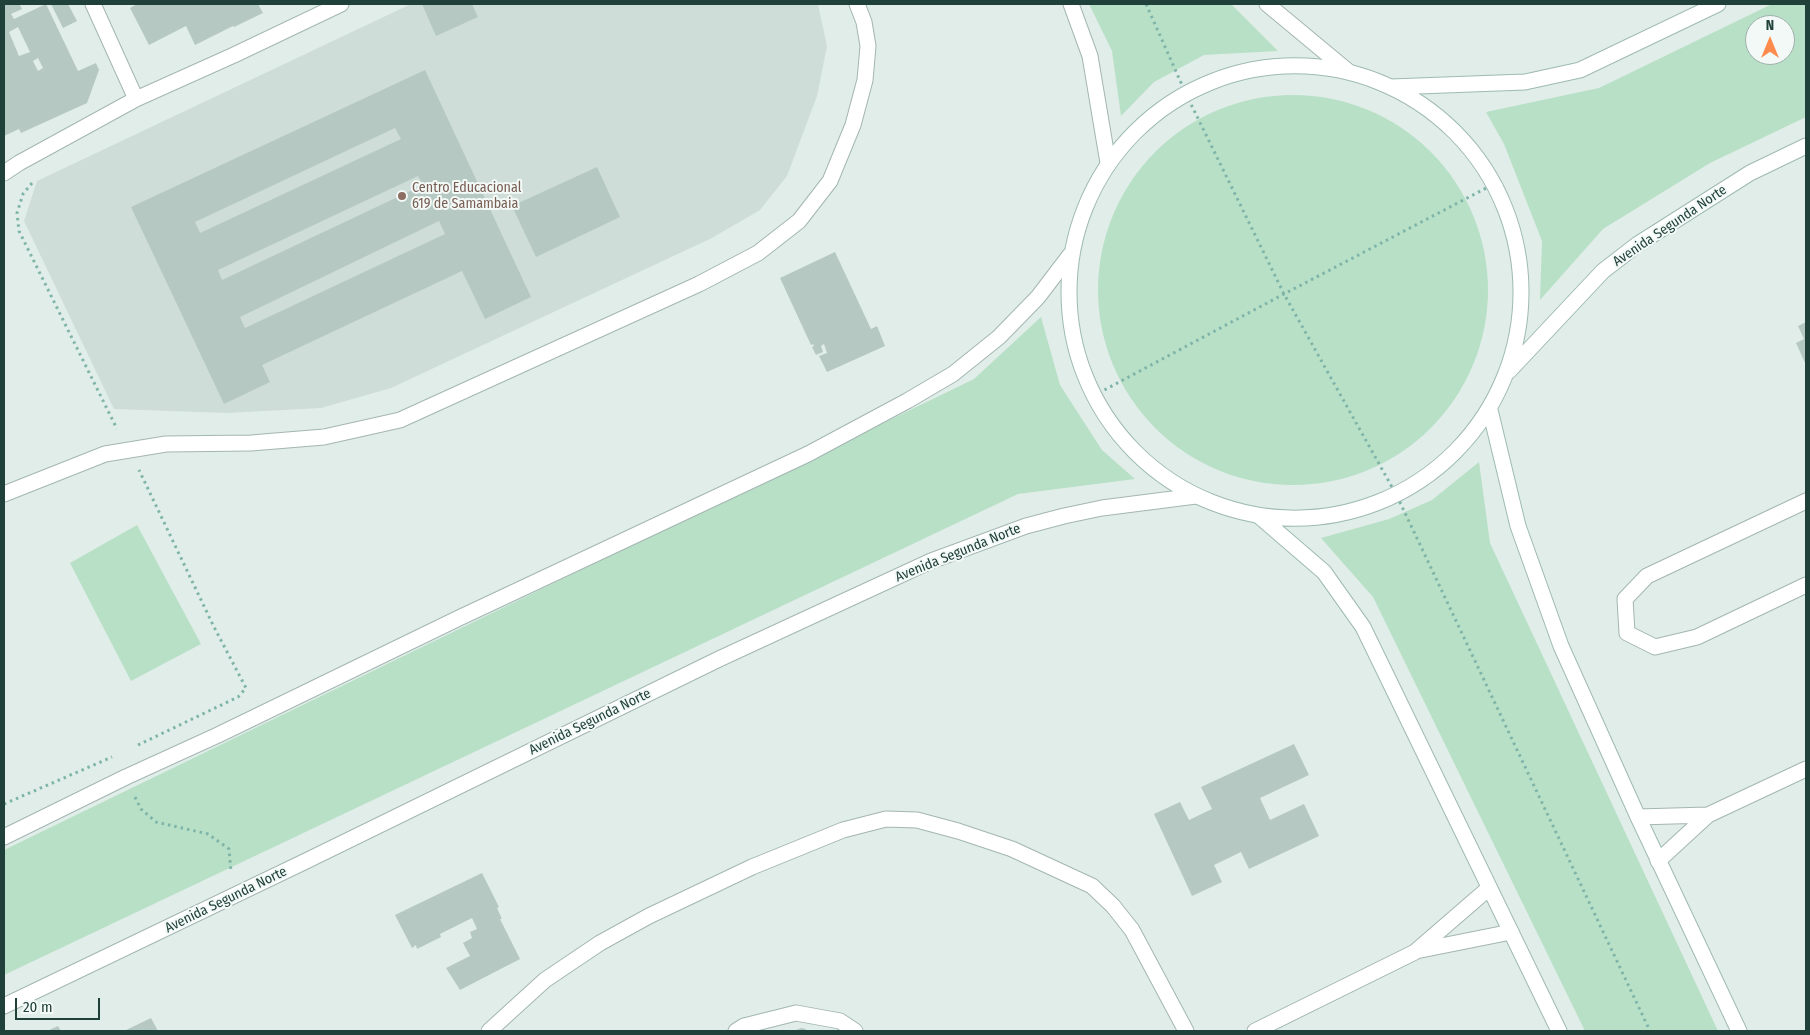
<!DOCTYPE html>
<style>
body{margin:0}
#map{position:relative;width:1810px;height:1035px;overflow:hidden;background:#e1ede9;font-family:"Fira Sans Condensed",sans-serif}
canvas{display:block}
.frame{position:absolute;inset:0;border:5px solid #20403a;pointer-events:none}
.north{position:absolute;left:1745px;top:15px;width:50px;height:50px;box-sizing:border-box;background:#f2f9f6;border:1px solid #9eafab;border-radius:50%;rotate:0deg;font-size:14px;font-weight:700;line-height:20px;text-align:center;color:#20403a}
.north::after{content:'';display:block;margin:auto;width:18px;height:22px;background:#fe8a4e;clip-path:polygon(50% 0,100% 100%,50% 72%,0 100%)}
.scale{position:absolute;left:15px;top:998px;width:85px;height:22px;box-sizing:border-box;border:2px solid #20403a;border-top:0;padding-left:6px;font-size:15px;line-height:18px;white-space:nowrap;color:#20403a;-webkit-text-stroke:4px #f2f9f6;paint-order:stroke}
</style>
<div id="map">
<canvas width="1810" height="1035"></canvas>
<div class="frame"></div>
<div class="north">N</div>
<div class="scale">20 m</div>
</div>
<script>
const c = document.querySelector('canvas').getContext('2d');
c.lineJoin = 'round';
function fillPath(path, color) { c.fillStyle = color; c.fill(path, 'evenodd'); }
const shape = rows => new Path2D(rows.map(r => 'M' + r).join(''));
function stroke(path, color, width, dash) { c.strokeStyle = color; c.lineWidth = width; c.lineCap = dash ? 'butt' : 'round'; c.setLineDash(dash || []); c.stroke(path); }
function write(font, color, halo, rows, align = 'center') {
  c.font = font + ' "Fira Sans Condensed",sans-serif'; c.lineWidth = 4; c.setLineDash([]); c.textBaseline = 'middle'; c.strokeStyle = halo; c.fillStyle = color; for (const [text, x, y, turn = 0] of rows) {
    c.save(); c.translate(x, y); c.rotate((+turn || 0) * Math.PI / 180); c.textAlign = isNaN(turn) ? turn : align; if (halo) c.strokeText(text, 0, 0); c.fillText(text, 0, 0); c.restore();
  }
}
fillPath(shape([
 [411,4,818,4,827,46,817,96,787,176,760,210,712,238,391,388,321,408,227,413,114,409,24,221,37,181]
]), '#cfddd8');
fillPath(shape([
 [1089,4,1231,4,1278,51,1204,55,1154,82,1121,116,1112,51],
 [1772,4,1806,4,1806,117,1710,163,1603,229,1540,300,1542,241,1504,144,1486,112,1599,88],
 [1755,25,1785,25,1785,55,1755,55],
 '1098 290a195 195 0 1 1 390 0a195 195 0 1 1-390 0Z',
 [1041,317,1060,385,1102,450,1135,479,1018,494,4,975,4,850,974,379],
 [1479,462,1490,543,1718,1031,1585,1031,1373,597,1321,538,1389,519,1432,500],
 [137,525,201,644,131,681,70,563]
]), '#b8e0c7');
fillPath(shape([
 [4,4,24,4,20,5,22,9,11,14,14,19,46,4,78,71,96,63,99,70,87,103,21,133,19,129,4,136],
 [18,27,30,52,19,56,9,32],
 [38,58,43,68,38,71,33,61],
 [51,4,68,4,77,21,63,28],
 [137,4,258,4,263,13,234,27,233,26,195,45,186,26,149,45,130,8],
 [422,4,472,4,478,17,436,36],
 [425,70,531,297,485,319,462,271,262,365,270,382,224,404,131,207],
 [395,128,401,139,200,233,195,222],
 [418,176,423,185,222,280,218,270],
 [439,221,445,234,245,328,240,317],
 [597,167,620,217,536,257,512,206],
 [835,252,871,329,877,326,885,346,827,372,819,356,827,353,824,344,821,346,823,352,816,355,812,347,814,346,813,344,811,345,780,278],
 [1806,322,1806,365,1796,343,1804,339,1798,326],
 [1294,744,1309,775,1260,798,1270,820,1304,804,1319,836,1249,869,1241,852,1214,865,1222,882,1192,896,1154,814,1180,802,1189,820,1212,809,1201,787],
 [482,873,499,907,497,908,502,919,500,919,520,959,460,990,446,968,470,956,463,943,472,938,470,932,477,929,472,918,440,934,441,937,417,949,416,945,412,948,395,915],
 [151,1018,158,1031,124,1031],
 [58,1026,61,1031,47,1031],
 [801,1028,806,1029,806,1031,794,1031]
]), '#b6c8c2');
const minor = shape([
 [93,4,136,99],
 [1071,4,1090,56,1108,163],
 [1267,4,1349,72],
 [4,173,19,163,136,99,234,55,341,4],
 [4,494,105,454,166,444,251,443,324,437,400,420,699,284,758,253,799,221,830,181,853,125,865,80,868,46,864,22,857,4],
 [1806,501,1647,576,1625,599,1627,633,1655,647,1697,637,1806,585],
 [1638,817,1708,815],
 [1658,861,1708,815,1806,769],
 [1416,951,1511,932],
 [489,1031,545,980,600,943,649,916,752,867,843,830,886,819,917,820,958,831,1012,849,1092,886,1113,906,1132,930,1186,1031],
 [736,1031,744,1026,796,1013,840,1021,855,1031],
 [1255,1031,1415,952,1489,888]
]);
const tertiary = shape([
 [4,837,126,777,218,735,459,618,808,454,907,401,953,374,999,337,1038,297,1070,255],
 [4,1006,306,861,719,659,931,561,1026,526,1064,516,1102,508,1196,496]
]);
const secondary = shape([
 '1069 292a226 226 0 1 1 452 0a226 226 0 1 1-452 0Z',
 [1391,87,1525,82,1580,70,1718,4],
 [1509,371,1603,271,1638,244,1750,173,1806,146],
 [1490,410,1518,526,1561,646,1638,817,1739,1031],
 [1259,516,1324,572,1363,627,1559,1031]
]);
stroke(minor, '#a3b6b1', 17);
stroke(tertiary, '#a3b6b1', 17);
stroke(secondary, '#9ebab3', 17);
stroke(shape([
 [1146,4,1186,94,1284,294,1397,496,1650,1031],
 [32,183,23,194,17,213,19,231,117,429],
 [1093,396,1284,294,1492,185],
 [138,745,238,697,246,688,213,625,139,470],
 [135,797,141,809,156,822,208,834,229,849,231,872],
 [4,804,112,757]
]), '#7fb4a8', 3, [2.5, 4]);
stroke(minor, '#fff', 15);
stroke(tertiary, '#fff', 15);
stroke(secondary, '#fff', 15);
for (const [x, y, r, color] of [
 [402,196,5,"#8d6e63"]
]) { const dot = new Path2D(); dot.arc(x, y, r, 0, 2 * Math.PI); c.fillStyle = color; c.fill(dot); stroke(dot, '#f2f9f6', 2); }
write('14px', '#785e54', '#f2f9f6', [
 ["Centro Educacional",412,188],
 ["619 de Samambaia",412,204]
], 'left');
write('14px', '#20403a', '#f2f9f6', [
 ["Avenida Segunda Norte",1670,226,-34],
 ["Avenida Segunda Norte",958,553,-22],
 ["Avenida Segunda Norte",590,722,-26],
 ["Avenida Segunda Norte",226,900,-26]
]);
</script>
